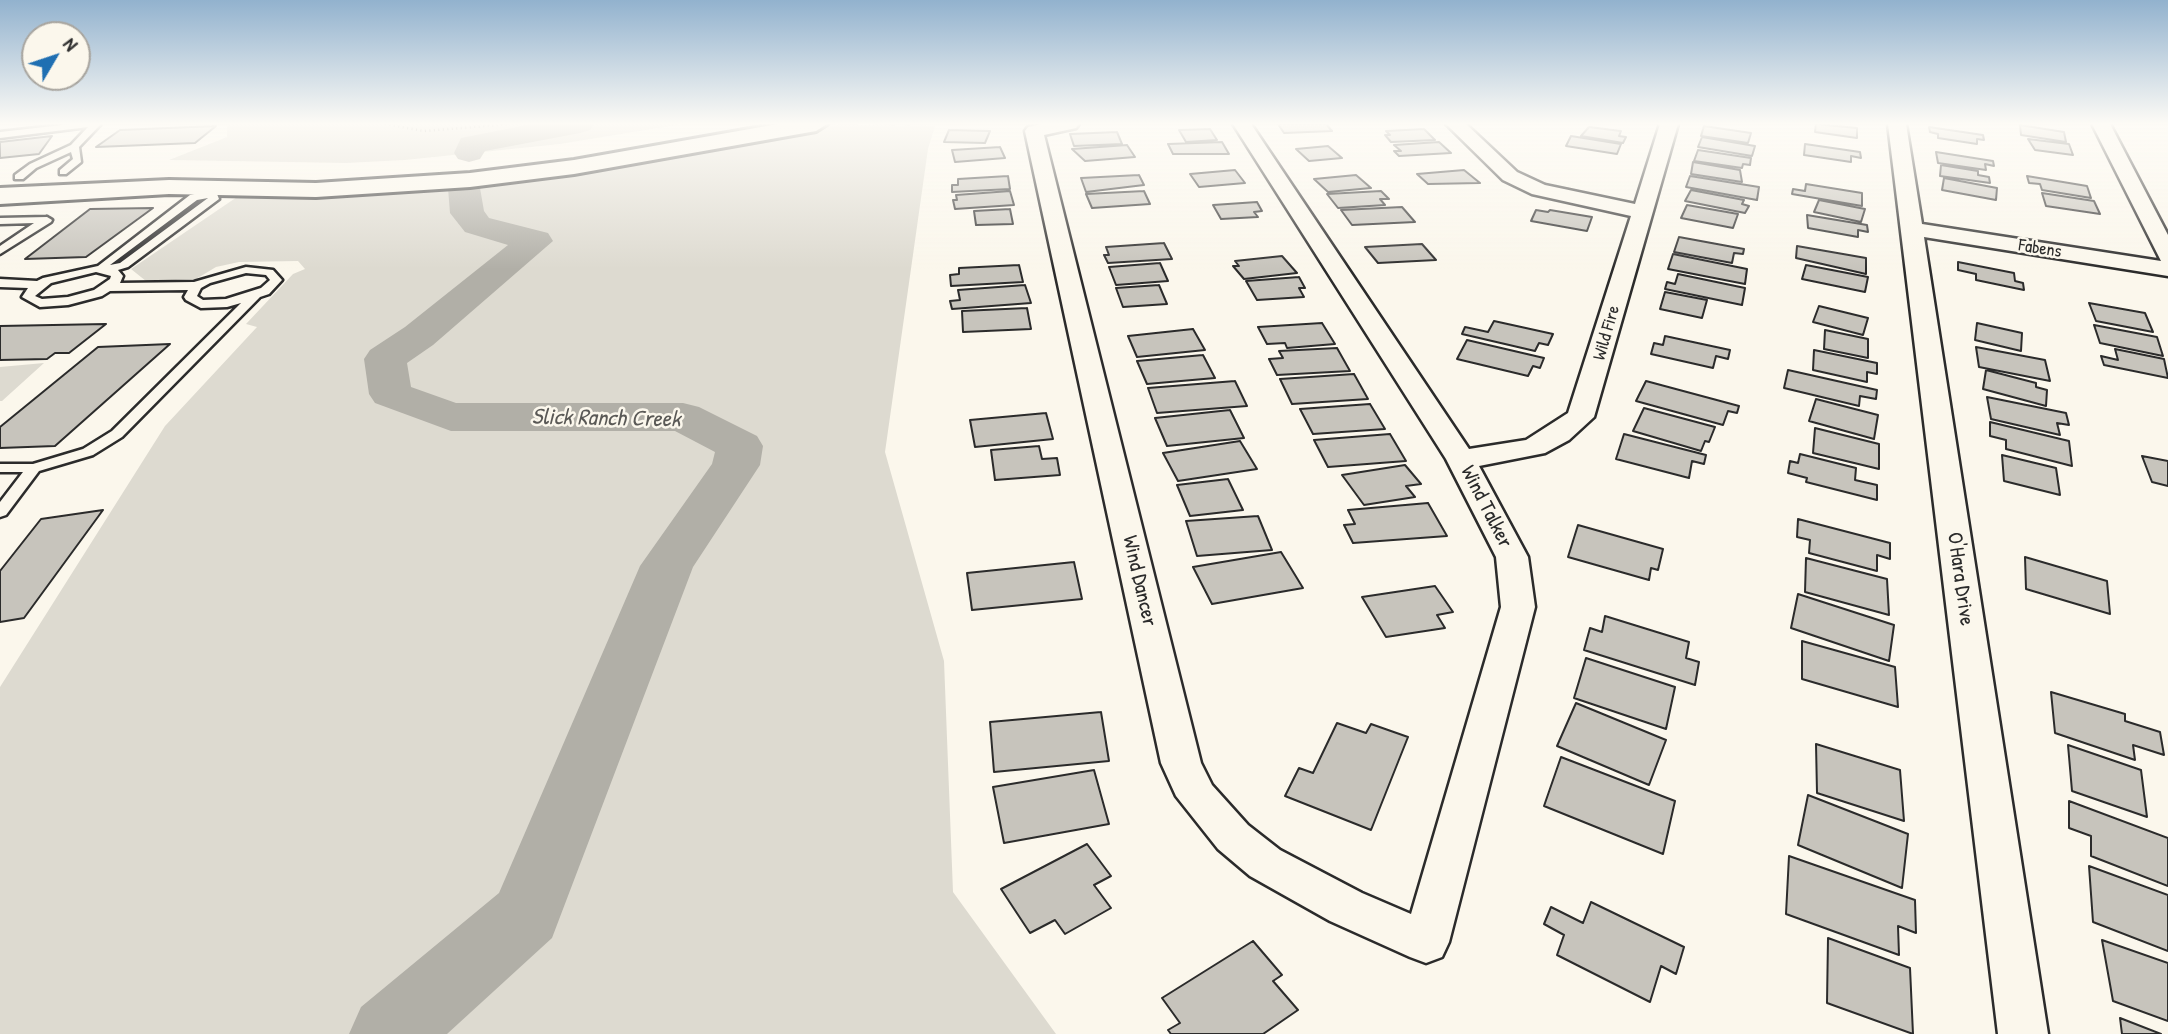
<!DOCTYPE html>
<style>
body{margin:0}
#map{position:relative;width:2168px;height:1034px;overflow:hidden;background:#fbf7ec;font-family:"Patrick Hand",sans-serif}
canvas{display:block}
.north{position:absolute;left:21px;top:21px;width:70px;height:70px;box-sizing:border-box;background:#fbf7ec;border:2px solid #a8a59f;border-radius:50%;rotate:51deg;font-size:19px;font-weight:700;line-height:28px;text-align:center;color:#2b2b2b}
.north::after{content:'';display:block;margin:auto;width:24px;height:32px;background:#1f6fb2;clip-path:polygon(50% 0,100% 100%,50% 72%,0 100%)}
</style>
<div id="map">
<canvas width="2168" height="1034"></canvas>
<div class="north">N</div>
</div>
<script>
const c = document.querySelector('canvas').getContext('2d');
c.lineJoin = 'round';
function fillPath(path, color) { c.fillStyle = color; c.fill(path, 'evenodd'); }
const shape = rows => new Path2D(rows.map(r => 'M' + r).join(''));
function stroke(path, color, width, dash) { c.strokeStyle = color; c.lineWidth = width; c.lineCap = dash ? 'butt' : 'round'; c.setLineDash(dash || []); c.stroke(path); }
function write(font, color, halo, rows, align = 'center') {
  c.font = font + ' "Patrick Hand",sans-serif'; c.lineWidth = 5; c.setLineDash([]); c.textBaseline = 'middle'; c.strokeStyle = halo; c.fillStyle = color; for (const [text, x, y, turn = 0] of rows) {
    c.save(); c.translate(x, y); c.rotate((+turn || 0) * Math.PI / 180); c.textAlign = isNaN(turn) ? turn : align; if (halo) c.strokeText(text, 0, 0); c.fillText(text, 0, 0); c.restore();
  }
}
fillPath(shape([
 [227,124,682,124,560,144,405,160,346,163,169,160,227,137],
 [840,124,935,126,928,149,885,452,944,661,953,892,1056,1034,0,1034,0,687,165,426,257,327,246,324,293,274,305,269,298,261,239,262,216,267,196,279,146,281,131,269,237,197,316,194,567,173],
 [44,363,2,401,0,401,0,367]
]), '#dddad0');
fillPath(shape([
 [532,124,594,124,590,130,580,133,485,151,480,159,469,162,458,159,454,153,461,138,532,124],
 [464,178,476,181,480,188,484,211,489,218,548,233,553,241,433,345,407,363,411,387,456,403,683,403,699,407,757,436,763,446,760,465,693,567,552,938,447,1034,349,1034,361,1007,499,893,640,566,712,464,715,452,675,431,451,431,375,403,369,394,364,359,370,350,405,327,508,245,465,232,450,213,448,188,452,181,464,178]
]), '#b1afa7');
const building = shape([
 [1278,124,1326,124,1332,131,1284,133,1278,124],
 [1816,124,1857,128,1857,138,1815,132,1816,124],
 [2020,125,2064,132,2066,142,2021,135,2020,125],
 [216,126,195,143,96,147,120,130,216,126],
 [1704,126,1751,133,1748,143,1701,136,1704,126],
 [1589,127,1621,131,1619,136,1626,137,1623,143,1581,136,1589,127],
 [1929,127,1983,135,1984,140,1977,139,1977,144,1938,138,1938,134,1930,132,1929,127],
 [1210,129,1217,140,1186,142,1179,130,1210,129],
 [1424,129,1435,140,1391,142,1385,135,1390,135,1386,131,1424,129],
 [949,130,990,131,985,143,944,142,949,130],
 [1117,132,1122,144,1074,146,1070,134,1117,132],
 [52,136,39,154,0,158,0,142,52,136],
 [1571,136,1621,144,1617,154,1566,146,1571,136],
 [1702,137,1755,146,1752,156,1698,147,1702,137],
 [2028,139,2069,144,2073,155,2035,150,2028,139],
 [1222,142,1229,154,1173,154,1168,144,1222,142],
 [1439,142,1451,153,1399,156,1394,151,1401,151,1394,145,1439,142],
 [1805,144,1860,152,1861,158,1851,156,1851,162,1804,155,1805,144],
 [1127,145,1135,157,1085,161,1072,149,1127,145],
 [1328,146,1342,158,1309,161,1296,149,1328,146],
 [1000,147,1005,158,955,162,952,150,1000,147],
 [1698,150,1751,158,1750,165,1743,164,1742,168,1694,161,1698,150],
 [1936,152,1993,161,1994,166,1985,164,1986,170,1938,163,1936,152],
 [1693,162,1740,170,1742,182,1691,174,1693,162],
 [1941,165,1978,171,1978,175,1989,177,1990,183,1940,176,1941,165],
 [1235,170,1245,183,1199,187,1190,174,1235,170],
 [1464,170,1480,183,1428,184,1417,174,1464,170],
 [1139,175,1144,185,1086,192,1081,178,1139,175],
 [1356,175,1371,188,1328,192,1314,179,1356,175],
 [1008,176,1010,189,952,192,952,185,958,185,958,179,1008,176],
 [1690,176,1759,187,1757,200,1686,187,1690,176],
 [2027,176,2087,186,2091,198,2042,190,2040,184,2029,183,2027,176],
 [1944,178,1997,188,1996,200,1942,190,1944,178],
 [1806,184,1862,193,1862,206,1792,194,1793,189,1805,191,1806,184],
 [1691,190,1744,200,1742,204,1749,206,1745,213,1685,201,1691,190],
 [1010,191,1014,205,955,209,953,200,957,200,956,195,1010,191],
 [1144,191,1150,204,1092,208,1086,194,1144,191],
 [1381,191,1389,199,1380,199,1385,205,1338,208,1327,194,1381,191],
 [2042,193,2094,201,2100,214,2046,206,2042,193],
 [1819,200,1865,209,1861,222,1814,212,1819,200],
 [1257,202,1262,211,1254,212,1258,217,1221,219,1213,205,1257,202],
 [1687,205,1738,214,1733,228,1681,218,1687,205],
 [1402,207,1415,222,1352,225,1341,210,1402,207],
 [153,208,86,257,25,259,90,209,153,208],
 [1010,209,1013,224,976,225,974,211,1010,209],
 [1536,210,1548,212,1550,210,1592,217,1587,231,1531,221,1536,210],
 [1807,215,1867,225,1868,232,1858,230,1858,237,1808,228,1807,215],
 [1679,237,1744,249,1743,254,1734,253,1732,263,1674,252,1679,237],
 [1164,243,1172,259,1108,263,1104,255,1109,255,1106,247,1164,243],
 [1422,244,1436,260,1378,263,1365,247,1422,244],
 [1797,246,1866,258,1866,274,1796,258,1797,246],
 [1673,254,1747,269,1745,284,1668,269,1673,254],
 [1282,256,1297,273,1244,279,1233,266,1239,266,1235,261,1282,256],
 [1958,262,2014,273,2015,281,2023,283,2024,290,1976,280,1976,274,1958,270,1958,262],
 [1160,263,1168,281,1116,285,1109,267,1160,263],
 [1019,265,1023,282,951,286,950,275,959,274,959,268,1019,265],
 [1806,265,1868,277,1865,292,1802,279,1806,265],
 [1678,274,1745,288,1742,305,1665,289,1667,282,1675,284,1678,274],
 [1299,277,1305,288,1299,288,1304,297,1257,300,1246,281,1299,277],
 [1025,285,1031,303,952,309,950,301,960,300,958,290,1025,285],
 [1159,285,1167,304,1123,307,1116,288,1159,285],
 [1665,292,1707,300,1702,318,1660,309,1665,292],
 [2089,303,2145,313,2153,332,2096,321,2089,303],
 [1819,306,1868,318,1863,335,1813,322,1819,306],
 [1027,308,1031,329,963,332,962,311,1027,308],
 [1494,321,1553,334,1548,345,1539,343,1535,351,1462,334,1465,327,1488,332,1494,321],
 [1322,323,1335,344,1287,348,1285,343,1267,344,1258,327,1322,323],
 [1977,323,2022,333,2021,351,1975,340,1977,323],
 [106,324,69,353,55,353,47,359,0,360,0,326,106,324],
 [2094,325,2157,337,2163,356,2100,343,2094,325],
 [1193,329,1205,350,1137,357,1128,336,1193,329],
 [1825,330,1868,339,1868,358,1824,349,1825,330],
 [1665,336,1730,350,1728,359,1716,356,1713,368,1651,354,1654,343,1663,345,1665,336],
 [1467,340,1544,358,1540,368,1533,366,1528,376,1457,359,1467,340],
 [170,344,55,446,0,448,0,427,98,347,170,344],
 [1976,347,2045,360,2050,381,1979,367,1976,347],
 [1337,348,1350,371,1277,375,1269,359,1283,358,1279,351,1337,348],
 [2115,349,2164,359,2168,378,2104,365,2101,356,2118,360,2115,349],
 [1814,350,1877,363,1877,374,1867,372,1867,382,1813,370,1814,350],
 [1203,355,1215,378,1147,384,1137,361,1203,355],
 [1788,370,1877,390,1876,399,1860,396,1859,406,1784,388,1788,370],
 [1986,370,2036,383,2036,387,2047,390,2046,406,1983,389,1986,370],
 [1354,374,1368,399,1292,404,1280,379,1354,374],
 [1235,381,1247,406,1157,413,1148,388,1235,381],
 [1646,381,1739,406,1737,413,1728,411,1723,425,1636,401,1646,381],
 [1987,397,2066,413,2069,425,2057,423,2060,435,1991,419,1987,397],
 [1816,399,1878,415,1874,439,1809,421,1816,399],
 [1370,404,1385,429,1313,434,1300,409,1370,404],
 [1644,408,1715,427,1709,442,1705,441,1701,451,1633,431,1644,408],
 [1230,410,1244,438,1167,446,1155,418,1230,410],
 [1046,413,1053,439,975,447,970,420,1046,413],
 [1990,422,2069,441,2072,466,2006,449,2006,440,1990,436,1990,422],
 [1815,428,1879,444,1879,469,1813,453,1815,428],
 [1390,434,1406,461,1328,467,1314,440,1390,434],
 [1624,434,1706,455,1704,464,1692,461,1689,478,1616,459,1624,434],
 [1240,441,1257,469,1178,481,1163,453,1240,441],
 [1039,446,1042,459,1057,458,1060,475,995,480,991,450,1039,446],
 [1800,454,1856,468,1855,480,1877,485,1877,500,1806,482,1807,478,1788,473,1790,461,1798,463,1800,454],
 [2002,455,2056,468,2060,495,2004,481,2002,455],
 [2142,456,2168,461,2168,486,2152,482,2142,456],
 [1405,465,1421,484,1406,486,1415,497,1364,505,1342,475,1405,465],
 [1228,479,1243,510,1190,516,1177,485,1228,479],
 [1428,503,1447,536,1353,543,1344,525,1355,524,1348,510,1428,503],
 [103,510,24,618,0,622,0,571,41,519,103,510],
 [1258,516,1272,550,1197,556,1186,521,1258,516],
 [1798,519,1890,543,1890,559,1877,555,1877,571,1809,553,1810,540,1797,537,1798,519],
 [1578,525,1663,549,1658,570,1651,568,1649,580,1568,557,1578,525],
 [1281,552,1303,588,1212,604,1193,567,1281,552],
 [2025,557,2107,581,2110,614,2026,589,2025,557],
 [1806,558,1887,579,1889,615,1805,592,1806,558],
 [1074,562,1082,599,972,610,967,573,1074,562],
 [1435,586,1453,612,1437,615,1445,628,1386,637,1362,597,1435,586],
 [1798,594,1894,625,1889,661,1791,628,1798,594],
 [1605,616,1689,642,1686,658,1699,662,1695,685,1584,650,1590,628,1602,632,1605,616],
 [1802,641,1895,667,1898,707,1802,679,1802,641],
 [1586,658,1675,687,1666,729,1574,698,1586,658],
 [2051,692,2125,714,2125,721,2160,732,2164,755,2133,745,2135,760,2055,733,2051,692],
 [1576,703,1666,740,1649,785,1557,746,1576,703],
 [1101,712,1109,761,994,772,990,722,1101,712],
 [1337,723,1366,733,1371,724,1408,737,1371,830,1285,796,1299,768,1313,773,1337,723],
 [1816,744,1900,770,1904,821,1817,793,1816,744],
 [2068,745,2141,770,2147,817,2072,791,2068,745],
 [1561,757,1675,801,1663,854,1544,806,1561,757],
 [1094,770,1109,824,1004,843,993,787,1094,770],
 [1808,795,1908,834,1902,888,1798,845,1808,795],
 [2069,801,2168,838,2168,886,2091,856,2091,836,2069,828,2069,801],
 [1087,844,1111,876,1094,885,1111,908,1065,934,1055,920,1030,933,1001,889,1087,844],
 [1789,856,1915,900,1916,933,1898,926,1899,955,1786,914,1789,856],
 [2089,866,2168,895,2168,951,2093,922,2089,866],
 [1591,902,1684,947,1676,974,1661,966,1650,1002,1557,955,1564,935,1544,924,1551,907,1583,923,1591,902],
 [1828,938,1910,968,1913,1034,1827,1003,1828,938],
 [2102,940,2168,963,2168,1021,2113,1001,2102,940],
 [1253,941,1282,975,1273,981,1298,1010,1263,1034,1171,1034,1168,1030,1180,1023,1162,998,1253,941],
 [2120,1018,2161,1034,2122,1034,2120,1018]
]);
fillPath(building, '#c7c4bc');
stroke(building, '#2b2b2b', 2);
const lane = shape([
 [71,124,101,124,79,147,81,162,66,174,60,174,60,170,73,159,71,152,36,168,23,179,15,179,15,175,30,164,71,145,88,127,0,138,0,132,71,124],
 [219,185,224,188,217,194,219,199,128,267,118,270,123,276,120,283,194,282,246,267,273,270,282,280,269,294,260,297,122,437,93,455,39,471,6,515,0,517,0,502,23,472,0,472,0,464,33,464,83,449,112,431,241,303,227,307,201,308,186,300,184,297,188,290,110,291,102,296,68,305,40,307,22,297,28,288,0,287,0,279,37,281,43,278,98,266,190,195,208,191,219,185],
 [208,198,120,263,110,265,197,200,208,198],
 [96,272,111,276,110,279,94,290,68,297,42,299,35,296,51,283,96,272],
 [246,273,266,275,270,280,261,288,226,299,203,300,197,296,201,288,210,283,246,273],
 [47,217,52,220,51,222,0,254,0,246,34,223,0,224,0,218,47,217]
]);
const street = shape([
 [1042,124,1079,124,1076,128,1044,135,1201,763,1212,785,1248,825,1280,850,1362,893,1411,914,1501,607,1496,557,1446,459,1233,124,1251,124,1469,449,1526,440,1568,413,1631,216,1532,194,1503,180,1446,124,1466,124,1517,172,1545,185,1635,204,1660,124,1678,124,1594,417,1569,440,1545,453,1479,466,1528,557,1535,607,1449,942,1442,957,1426,963,1410,957,1330,921,1250,876,1218,849,1176,796,1161,763,1025,131,1028,127,1042,124],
 [1888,124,1906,124,1922,224,2161,261,2092,124,2110,124,2168,235,2168,276,1924,237,2048,1034,1998,1034,1888,124]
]);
const secondary = shape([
 [778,124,827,124,816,131,574,174,470,187,316,197,169,194,0,204,0,188,169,180,316,183,470,173,574,160,778,124]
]);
stroke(lane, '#2b2b2b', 5);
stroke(street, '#2b2b2b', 5);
stroke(secondary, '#2b2b2b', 6);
stroke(shape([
 [385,124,424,131,509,124]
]), '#2b2b2b', 2.5, [1, 3.5]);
fillPath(lane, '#fbf7ec');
fillPath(street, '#fbf7ec');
fillPath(secondary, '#fbf7ec');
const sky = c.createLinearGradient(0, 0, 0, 269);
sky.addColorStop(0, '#92b2ce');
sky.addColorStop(0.46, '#fdfbf6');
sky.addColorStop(1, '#fdfbf600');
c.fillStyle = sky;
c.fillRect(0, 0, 2168, 269);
write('18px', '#2b2b2b', '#fbf7ec', [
 ["Fabens",2040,249,9],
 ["Wild Fire",1607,333,-74]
]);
write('21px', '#2b2b2b', '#fbf7ec', [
 ["Wind Talker",1486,507,63],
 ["O'Hara Drive",1960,579,82],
 ["Wind Dancer",1139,581,77]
]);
write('italic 23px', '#5a5956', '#fbf7ec', [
 ["Slick Ranch Creek",606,419,1]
]);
</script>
